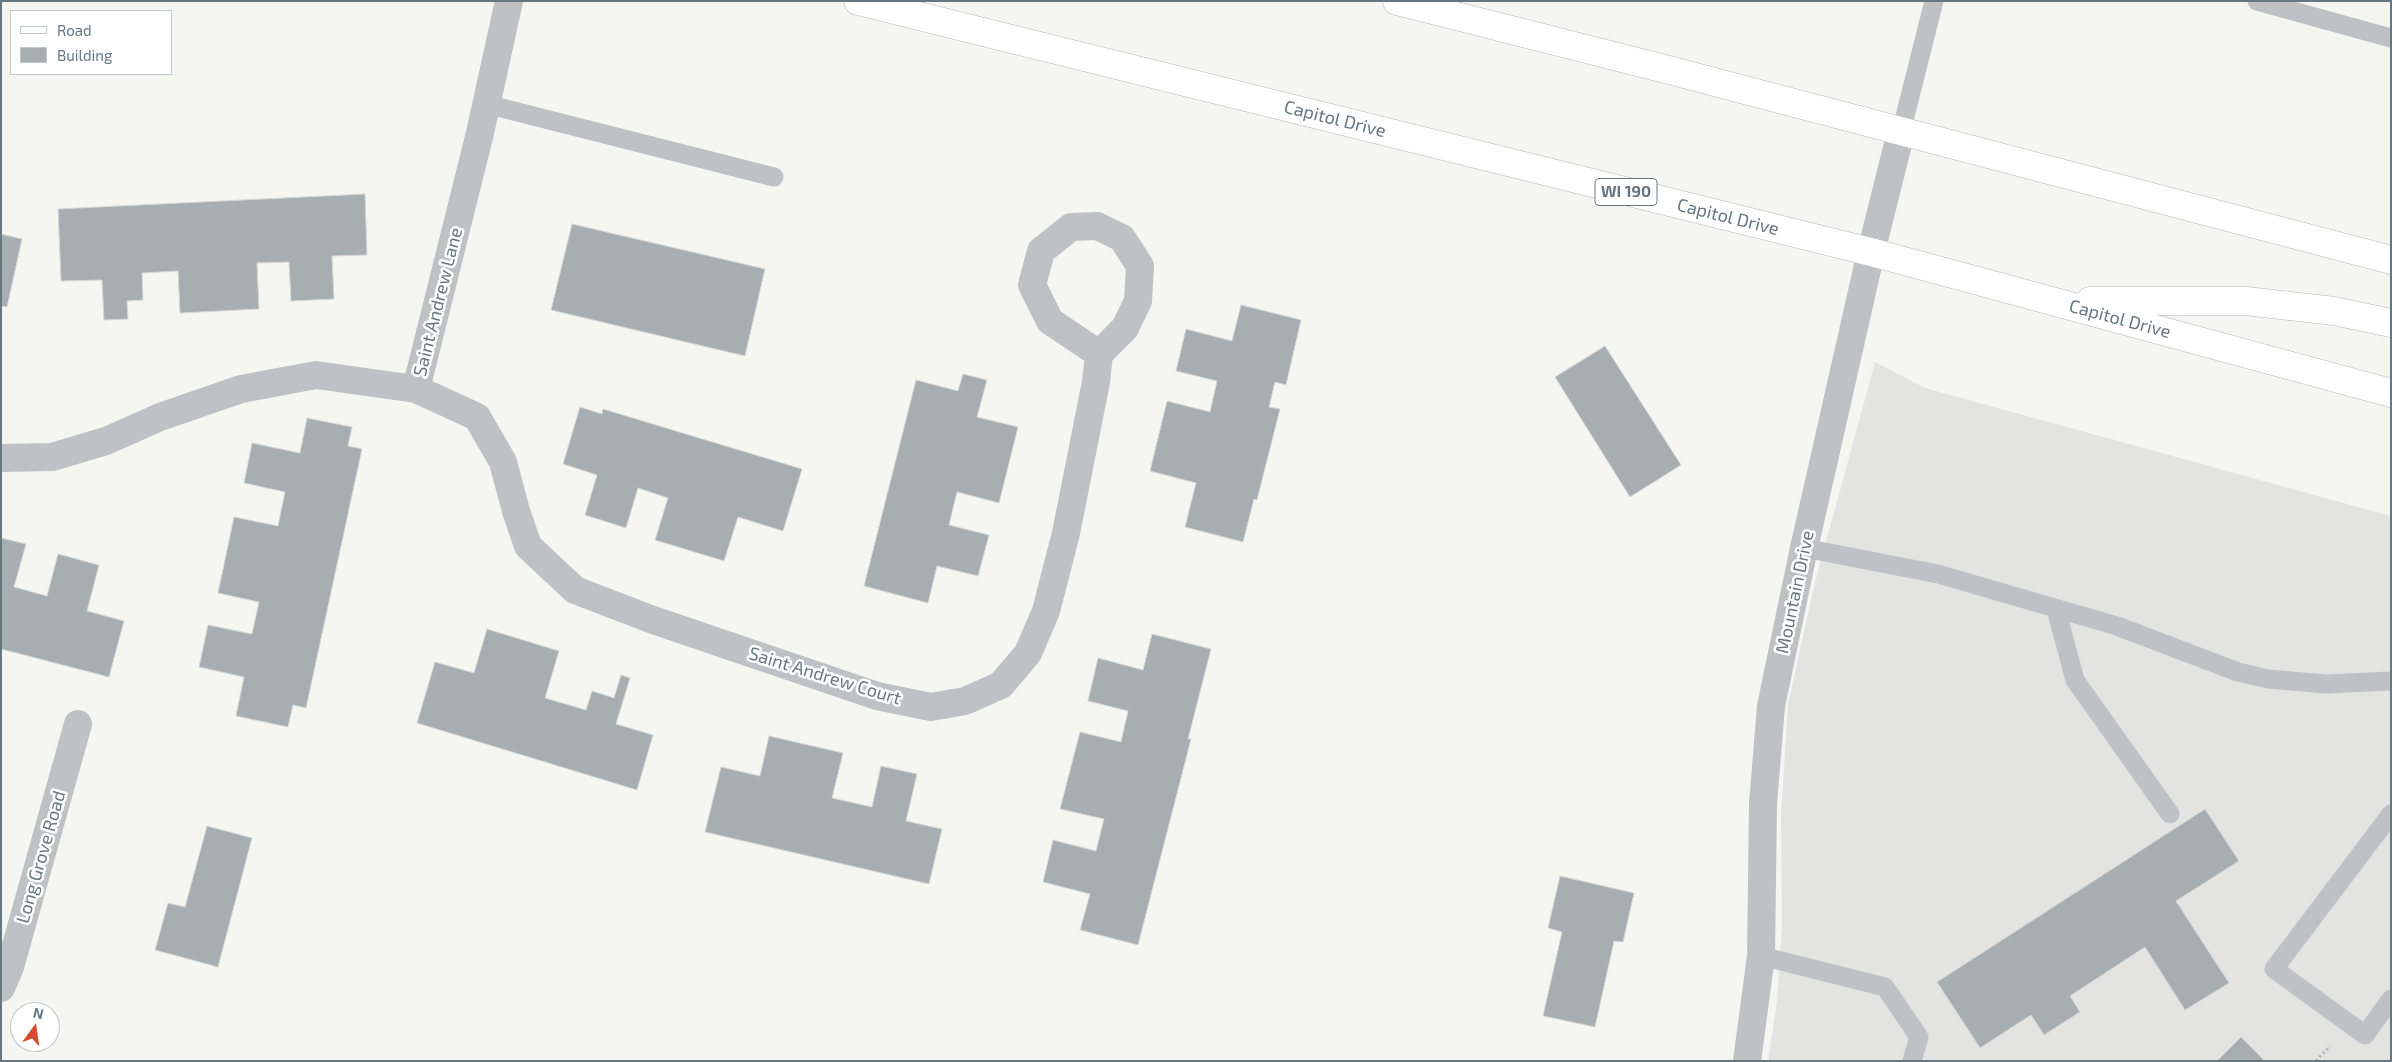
<!DOCTYPE html>
<style>
body{margin:0}
#map{position:relative;width:2392px;height:1062px;overflow:hidden;background:#f5f5f2;font-family:"Exo 2",sans-serif}
canvas{display:block}
.frame{position:absolute;inset:0;border:2px solid #677780;pointer-events:none}
.legend{position:absolute;left:10px;top:10px;width:162px;height:65px;box-sizing:border-box;background:#fff;border:1px solid #c2c9cc;margin:0;padding:6px 9px;list-style:none;font-size:15px;color:#677780}
.legend li{display:flex;align-items:center;gap:10px;height:25px}
.legend b{width:25px;border:1px solid #c2c9cc}
.north{position:absolute;left:10px;top:1002px;width:50px;height:50px;box-sizing:border-box;background:#fff;border:1px solid #c2c9cc;border-radius:50%;rotate:14deg;font-size:14px;font-weight:700;line-height:20px;text-align:center;color:#677780}
.north::after{content:'';display:block;margin:auto;width:18px;height:22px;background:#d44d33;clip-path:polygon(50% 0,100% 100%,50% 72%,0 100%)}
</style>
<div id="map">
<canvas width="2392" height="1062"></canvas>
<div class="frame"></div>
<ul class="legend">
<li><b style="height:6px;background:#fff"></b>Road</li>
<li><b style="height:14px;background:#a7aeb2"></b>Building</li>
</ul>
<div class="north">N</div>
</div>
<script>
const c = document.querySelector('canvas').getContext('2d');
c.lineJoin = 'round';
function fillPath(path, color) { c.fillStyle = color; c.fill(path, 'evenodd'); }
const shape = rows => new Path2D(rows.map(r => 'M' + r).join(''));
function stroke(path, color, width, dash) { c.strokeStyle = color; c.lineWidth = width; c.lineCap = dash ? 'butt' : 'round'; c.setLineDash(dash || []); c.stroke(path); }
function write(font, color, halo, rows, align = 'center') {
  c.font = font + ' "Exo 2",sans-serif'; c.lineWidth = 5; c.setLineDash([]); c.textBaseline = 'middle'; c.strokeStyle = halo; c.fillStyle = color; for (const [text, x, y, turn = 0] of rows) {
    c.save(); c.translate(x, y); c.rotate((+turn || 0) * Math.PI / 180); c.textAlign = isNaN(turn) ? turn : align; if (halo) c.strokeText(text, 0, 0); c.fillText(text, 0, 0); c.restore();
  }
}
fillPath(shape([
 [1875,362,1925,388,2391,516,2391,1061,1768,1061,1777,1002,1782,926,1781,815,1788,704,1815,582]
]), '#e3e4e2');
const building = shape([
 [365,194,367,255,332,256,334,299,291,301,289,262,257,263,259,309,180,313,178,271,142,273,143,300,127,301,128,319,104,320,102,280,61,281,58,209,365,194],
 [572,224,765,269,745,356,551,310,572,224],
 [1,234,22,239,7,307,1,306,1,234],
 [1241,305,1301,320,1286,385,1275,382,1269,407,1280,409,1257,500,1254,499,1243,542,1185,527,1196,483,1150,471,1167,401,1210,412,1217,381,1176,371,1186,329,1232,341,1241,305],
 [1605,346,1681,465,1630,497,1555,377,1605,346],
 [963,374,987,380,977,417,1018,427,999,503,957,492,949,525,989,535,978,576,937,566,928,603,864,586,916,380,958,391,963,374],
 [580,407,602,414,603,409,802,469,783,531,738,517,724,561,655,540,668,498,638,488,626,528,585,515,597,475,563,464,580,407],
 [307,418,352,427,348,446,362,449,306,708,293,705,288,727,236,716,244,677,199,667,208,625,252,634,259,602,218,593,234,517,278,526,285,492,244,483,252,443,300,453,307,418],
 [1,538,26,544,14,587,47,596,58,554,99,565,87,611,124,621,109,677,1,649,1,538],
 [487,629,559,651,545,698,586,710,592,691,614,698,621,675,630,678,616,724,653,735,637,790,417,723,435,662,474,673,487,629],
 [1152,634,1211,649,1188,739,1191,739,1138,945,1080,930,1090,894,1043,882,1053,840,1096,851,1104,819,1060,809,1080,732,1121,742,1128,711,1088,701,1098,658,1143,670,1152,634],
 [769,736,843,753,832,798,872,807,881,766,917,774,906,821,942,829,929,884,705,832,721,767,760,776,769,736],
 [2205,809,2239,861,2176,901,2229,983,2185,1010,2145,947,2070,996,2080,1012,2044,1035,2031,1015,1980,1048,1937,982,2205,809],
 [207,826,252,838,218,967,155,950,168,903,185,907,207,826],
 [1560,876,1634,893,1623,942,1614,941,1595,1027,1543,1016,1562,932,1548,928,1560,876],
 [2241,1037,2265,1061,2217,1061,2241,1037]
]);
fillPath(building, '#a7aeb2');
stroke(building, '#d6d6d4', 1);
const primary = shape([
 [858,1,1871,252,2391,393],
 [1397,1,1665,69,2391,260],
 [2090,301,2246,301,2334,311,2391,323]
]);
stroke(primary, '#b2b6b9', 29);
stroke(shape([
 [2316,1061,2330,1046]
]), '#b8bbbd', 3, [2.5, 2.5]);
stroke(shape([
 [2257,1,2391,38],
 [486,104,774,177],
 [1901,132,1934,1],
 [1804,548,1938,574,2117,626,2238,672,2268,679,2326,684,2391,681],
 [2056,609,2075,680,2170,814],
 [2391,814,2274,969,2365,1035,2391,999],
 [1761,956,1885,987,1919,1037,1912,1061]
]), '#bec2c5', 19);
stroke(shape([
 [1097,226,1122,238,1140,266,1138,301,1125,328,1099,354,1050,321,1032,285,1041,251,1071,227,1097,226],
 [416,389,480,133,509,1],
 [1,458,52,457,106,441,160,417,241,389,316,375,416,389,477,417,503,462,516,511,528,546,575,590,653,620,877,696,931,707,965,701,1001,685,1028,653,1046,611,1066,533,1096,382,1099,354],
 [1,988,10,967,78,724],
 [1747,1061,1761,956,1763,804,1771,706,1804,548,1871,252,1901,132]
]), '#bec2c5', 28);
stroke(primary, '#fff', 28);
for (const [x, y, w] of [
 [1626,192,62]
]) { const box = new Path2D(); box.roundRect(x - w / 2, y - 13.5, w, 27, 4); c.fillStyle = '#fff'; c.fill(box); stroke(box, '#677780', 1); }
write('bold 16px', '#677780', null, [
 ["WI 190",1626,192]
]);
write('18px', '#677780', '#fff', [
 ["Capitol Drive",1335,119,14],
 ["Capitol Drive",1728,217,14],
 ["Saint Andrew Lane",438,302,-76],
 ["Capitol Drive",2120,319,15],
 ["Mountain Drive",1795,592,-78],
 ["Saint Andrew Court",825,676,17],
 ["Long Grove Road",41,857,-74]
]);
</script>
